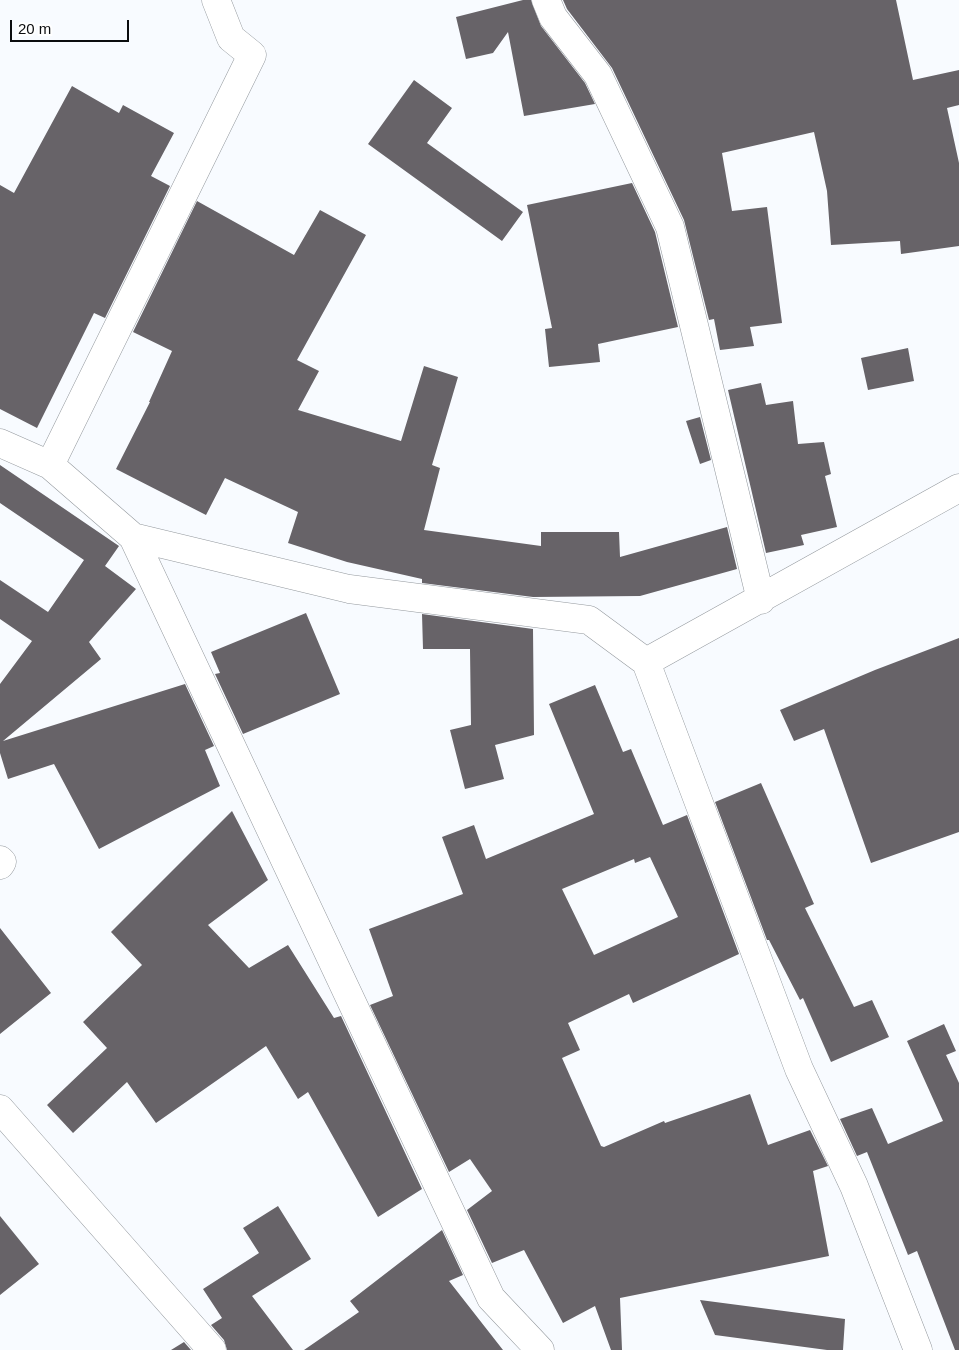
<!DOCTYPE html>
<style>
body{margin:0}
#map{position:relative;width:959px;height:1350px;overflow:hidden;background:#f8fbff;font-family:Helvetica,sans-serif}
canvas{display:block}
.scale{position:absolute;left:10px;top:20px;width:119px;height:22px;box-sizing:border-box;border:2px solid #0b0d0f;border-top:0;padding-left:6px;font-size:15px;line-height:18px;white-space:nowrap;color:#0b0d0f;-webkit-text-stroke:4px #fff;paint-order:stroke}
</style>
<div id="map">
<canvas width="959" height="1350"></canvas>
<div class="scale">20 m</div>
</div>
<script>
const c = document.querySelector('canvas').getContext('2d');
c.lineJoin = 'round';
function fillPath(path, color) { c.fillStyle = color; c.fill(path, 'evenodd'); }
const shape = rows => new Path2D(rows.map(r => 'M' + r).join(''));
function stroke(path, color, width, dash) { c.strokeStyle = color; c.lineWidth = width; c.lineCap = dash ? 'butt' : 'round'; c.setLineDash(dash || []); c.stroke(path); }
fillPath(shape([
 [523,0,531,0,541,26,585,83,595,104,524,116,508,32,493,53,466,59,456,17],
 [563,0,896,0,913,80,959,70,959,105,947,108,959,163,959,246,901,254,900,241,831,245,827,191,814,132,722,153,732,211,767,207,782,323,750,327,754,346,720,350,714,319,709,320,684,220,612,68,567,9],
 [414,80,452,108,427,143,523,212,502,241,368,144],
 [72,86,119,113,123,105,174,133,151,176,170,186,105,318,94,313,37,428,0,409,0,185,14,193],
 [632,183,655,232,678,327,598,344,600,362,549,367,545,329,552,328,527,205],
 [197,201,294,255,320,210,366,235,297,360,319,371,298,410,401,441,424,366,458,377,432,465,440,468,424,530,541,546,541,532,619,532,620,557,727,527,737,569,640,596,533,597,422,583,422,579,347,562,288,543,298,512,225,478,206,515,116,469,150,402,149,402,172,351,133,332],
 [908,348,914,381,868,390,861,358],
 [761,383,766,405,793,401,798,444,824,442,831,474,825,476,837,527,801,535,804,545,766,553,728,390],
 [700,417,711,460,700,464,686,421],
 [0,465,119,546,105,566,136,589,89,642,101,659,3,741,185,684,214,746,205,750,220,786,99,849,54,764,8,779,0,753,0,684,32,641,0,619,0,580,48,612,84,560,0,503],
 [306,613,340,694,243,734,215,674,220,673,211,652],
 [422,614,533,629,534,735,495,745,504,779,465,789,450,730,471,725,470,649,423,649],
 [959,638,959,832,871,863,824,729,794,741,780,710,875,670],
 [595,685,623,752,631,749,663,825,687,815,739,954,633,1003,629,994,568,1023,580,1050,562,1058,601,1146,604,1147,664,1121,665,1123,750,1094,768,1145,810,1130,828,1166,813,1171,829,1256,620,1298,622,1350,611,1350,595,1306,563,1323,524,1250,492,1263,467,1210,492,1191,470,1159,449,1172,370,1005,393,996,369,929,463,894,442,837,474,825,486,859,594,814,549,704],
 [650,857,678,917,594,955,562,889,634,859,635,863],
 [761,783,814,904,805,908,854,1007,872,1000,889,1037,831,1062,803,998,800,1000,769,940,767,940,715,802],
 [232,811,268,880,208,925,249,968,288,945,334,1018,341,1016,422,1189,378,1217,308,1092,298,1099,266,1046,156,1123,127,1082,73,1133,47,1105,107,1048,83,1022,142,965,111,932],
 [0,928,51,993,0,1034],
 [944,1024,956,1051,946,1055,959,1083,959,1350,955,1350,917,1251,908,1255,867,1152,857,1156,840,1119,872,1108,888,1144,943,1121,907,1041],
 [278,1206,311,1259,252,1296,293,1350,227,1350,224,1340,211,1325,222,1318,203,1289,259,1253,243,1228],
 [0,1216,39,1264,0,1295],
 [442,1230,463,1275,449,1281,503,1350,304,1350,359,1312,350,1301],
 [700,1300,845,1319,843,1350,827,1350,715,1335],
 [184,1342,191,1350,171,1350]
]), '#676368');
const minor = shape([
 [546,0,553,17,598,75,670,227,761,600],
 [0,443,50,465,133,537,349,589,589,620,646,662,959,488],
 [50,465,252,55,231,38,216,0],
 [133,537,491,1298,540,1350],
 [646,662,799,1069,854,1186,918,1350],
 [0,860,2,862,0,865],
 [0,1109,212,1350]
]);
stroke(minor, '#94999e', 29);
stroke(minor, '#fff', 28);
</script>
